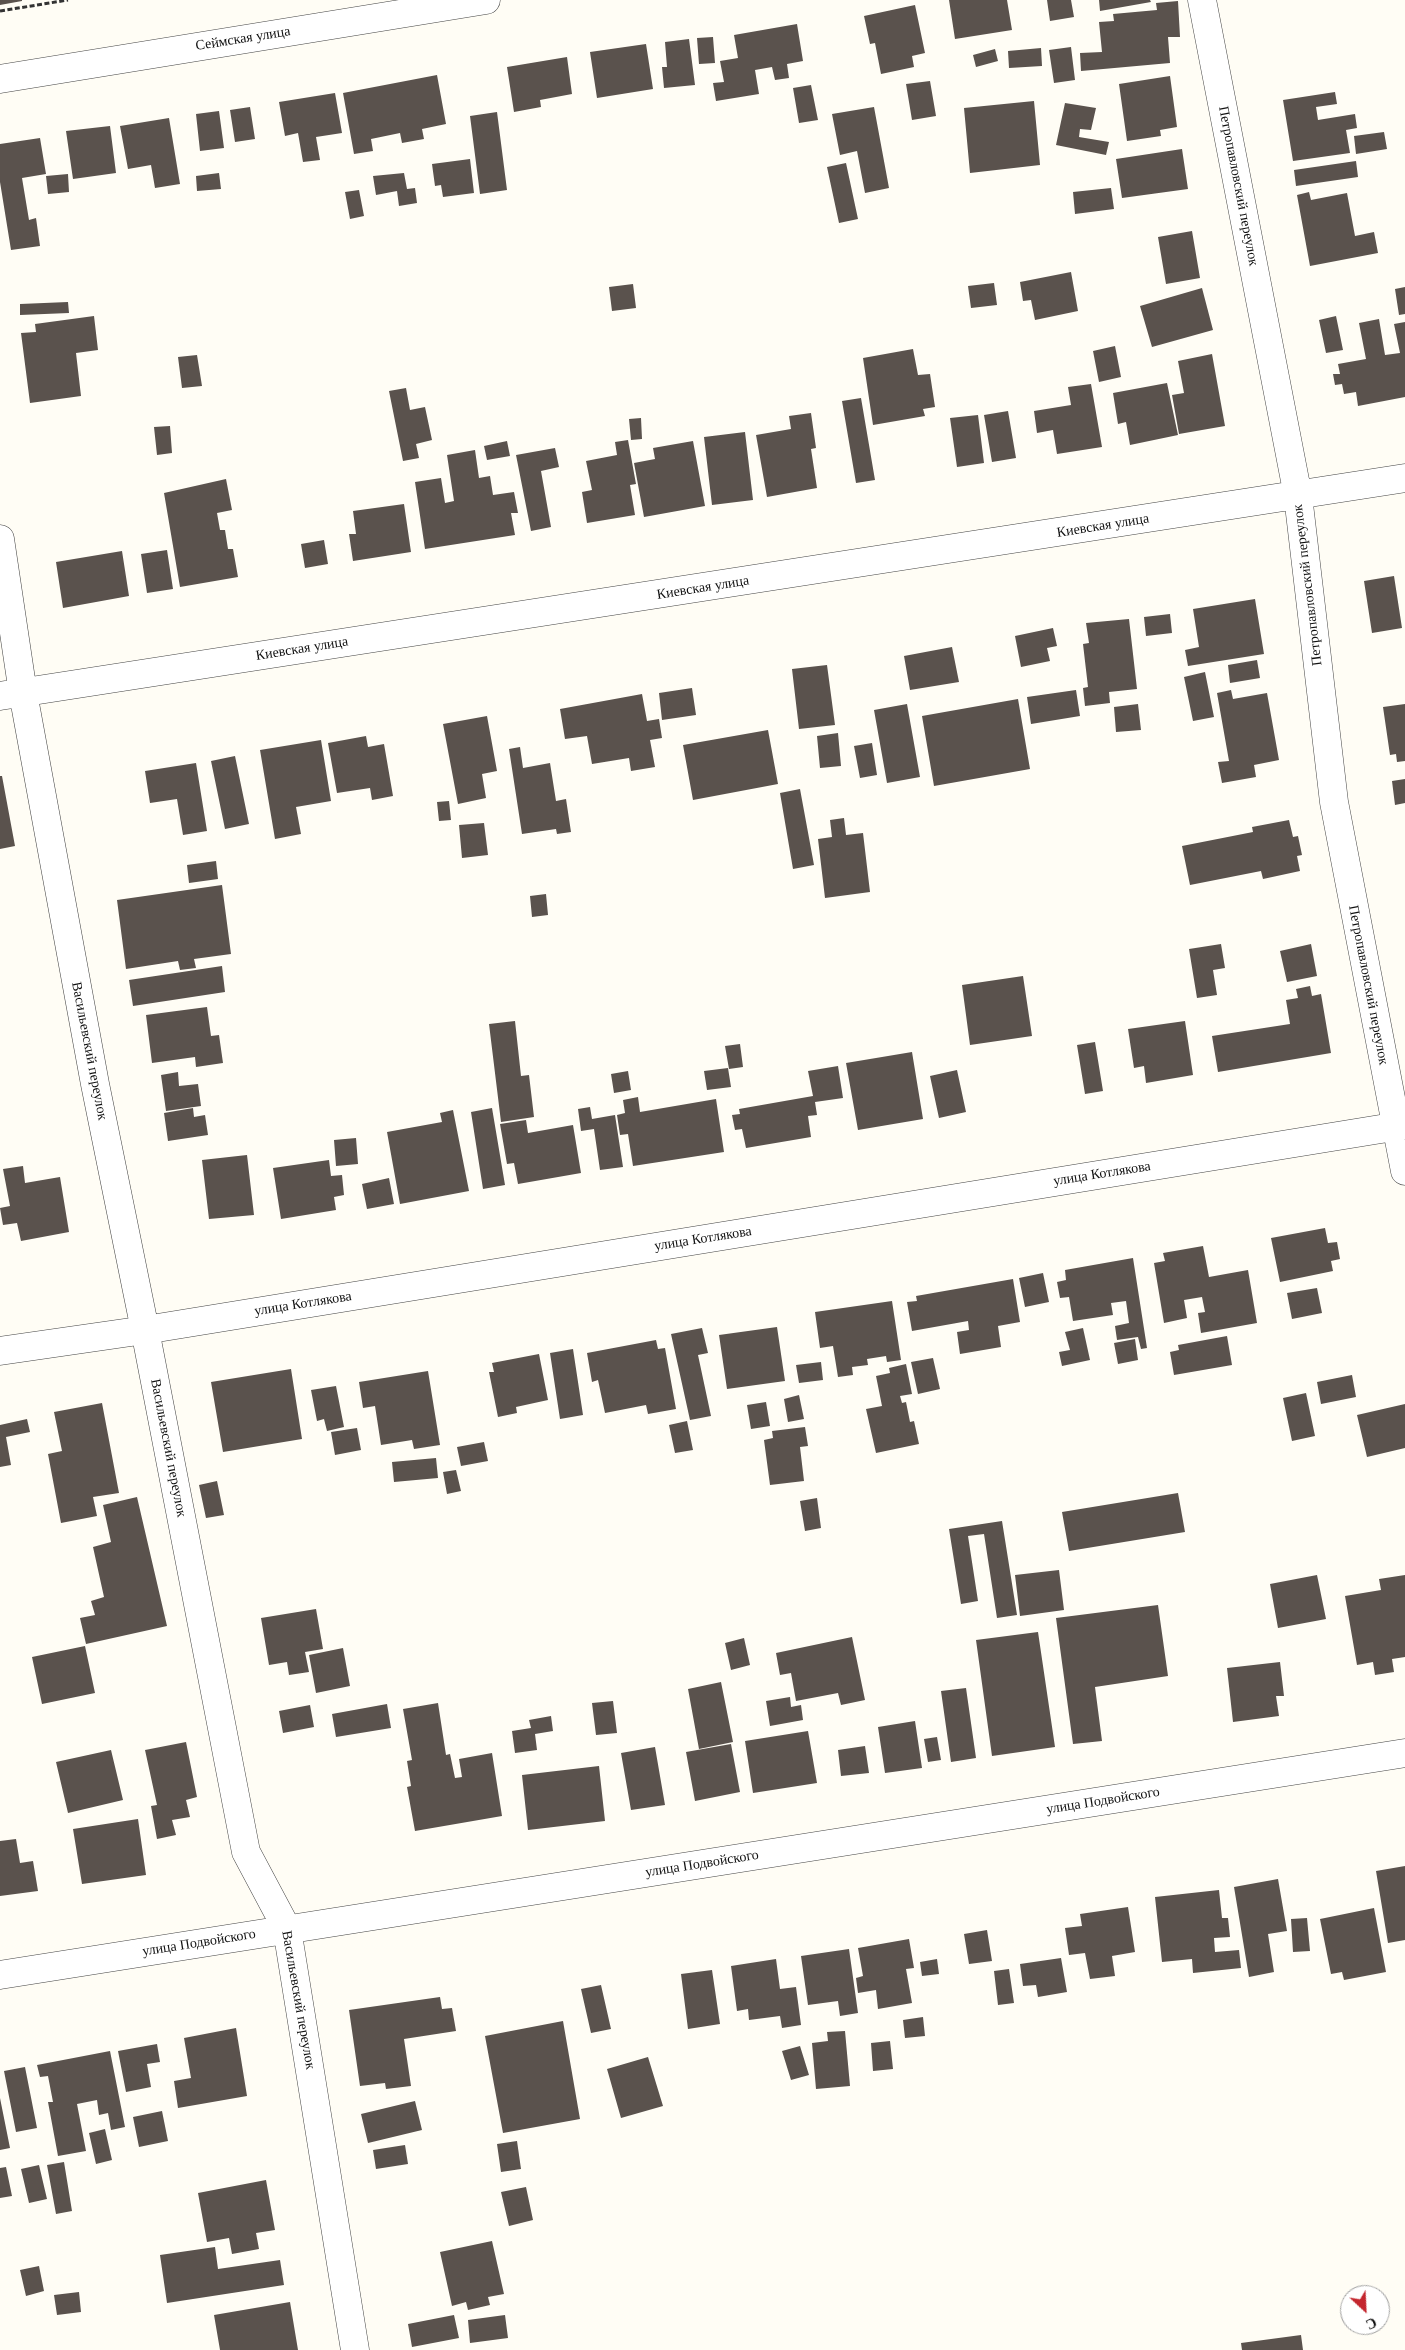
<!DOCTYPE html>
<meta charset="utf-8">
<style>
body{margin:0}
#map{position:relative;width:1405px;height:2350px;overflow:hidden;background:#fffdf5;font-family:"Times New Roman",serif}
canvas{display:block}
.north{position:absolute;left:1340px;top:2285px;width:50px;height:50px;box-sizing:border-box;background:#fff;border:1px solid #a0a0a0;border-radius:50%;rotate:155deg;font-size:14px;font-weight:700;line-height:20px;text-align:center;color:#111}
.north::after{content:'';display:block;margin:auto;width:18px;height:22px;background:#c4262e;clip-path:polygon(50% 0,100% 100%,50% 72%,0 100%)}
</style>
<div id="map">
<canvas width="1405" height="2350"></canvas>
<div class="north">С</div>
</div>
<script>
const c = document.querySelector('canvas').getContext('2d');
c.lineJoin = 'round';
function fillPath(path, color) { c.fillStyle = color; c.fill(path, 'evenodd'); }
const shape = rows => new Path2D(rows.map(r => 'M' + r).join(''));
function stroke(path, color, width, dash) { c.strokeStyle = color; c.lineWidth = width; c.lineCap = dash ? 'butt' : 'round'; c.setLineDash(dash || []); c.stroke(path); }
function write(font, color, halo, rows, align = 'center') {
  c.font = font + ' "Times New Roman",serif'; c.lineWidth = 5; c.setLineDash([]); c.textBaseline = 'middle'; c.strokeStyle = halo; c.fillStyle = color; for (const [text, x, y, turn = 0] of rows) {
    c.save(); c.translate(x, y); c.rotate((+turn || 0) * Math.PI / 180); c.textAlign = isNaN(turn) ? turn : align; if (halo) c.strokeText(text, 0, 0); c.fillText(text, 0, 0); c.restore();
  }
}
fillPath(shape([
 [0,0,22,0,22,1,0,5],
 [949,0,1007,0,1012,30,955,39],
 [1047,0,1071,0,1074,17,1050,21],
 [1099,0,1150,0,1151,2,1100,11],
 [1178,1,1180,37,1168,37,1170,63,1081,71,1080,53,1102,52,1099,22,1114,21,1113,14,1157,10,1156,3],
 [915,5,925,53,912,56,914,67,881,74,875,43,870,44,864,16],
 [797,24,803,61,787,64,789,78,775,80,772,67,755,70,759,94,716,101,713,83,724,82,720,61,738,58,734,35],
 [713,37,715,63,699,64,697,38],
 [689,39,695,85,664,88,662,67,667,67,665,42],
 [646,44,653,89,597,98,590,52],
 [1071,47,1075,80,1054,83,1049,50],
 [1041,48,1042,66,1009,68,1008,51],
 [995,49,998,61,976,67,973,55],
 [567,57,572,94,540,100,541,107,514,112,507,67],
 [437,75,446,124,422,129,424,139,402,143,400,133,371,139,373,151,354,154,343,93],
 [1170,76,1177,127,1160,130,1161,136,1127,141,1119,84],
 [930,81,936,116,912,120,906,84],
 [811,85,818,120,799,123,793,88],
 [1335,92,1337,104,1316,107,1318,120,1355,114,1357,128,1346,130,1350,153,1293,161,1283,100],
 [335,93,342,133,316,137,320,160,303,162,298,133,285,136,279,102],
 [1034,101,1040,165,970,173,964,108],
 [1065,103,1096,108,1091,130,1080,129,1079,137,1109,142,1106,155,1056,145],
 [250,107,255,139,235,142,230,110],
 [874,107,889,188,865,193,857,151,840,155,832,114],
 [219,111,224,148,200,151,196,114],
 [497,112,507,190,480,194,470,116],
 [169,118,180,184,155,188,151,165,128,169,120,126],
 [110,126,116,173,73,179,66,131],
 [1384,132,1387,149,1356,154,1354,136],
 [40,138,46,174,22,178,29,220,36,218,40,246,11,250,0,182,0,144],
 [1182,149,1188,189,1122,198,1116,159],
 [470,159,474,193,443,197,441,185,435,186,432,164],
 [1356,161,1358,177,1296,186,1294,170],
 [846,163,858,219,839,223,827,167],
 [219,173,221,189,197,191,196,176],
 [404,173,407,189,415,188,417,203,399,206,397,191,376,195,373,176],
 [68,174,69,192,48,194,46,176],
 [1111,188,1114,209,1075,214,1073,192],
 [359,190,364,216,350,219,345,192],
 [1309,192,1311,200,1347,193,1355,236,1374,232,1378,253,1310,266,1297,195],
 [1192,231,1200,278,1166,284,1158,237],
 [1071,272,1078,311,1035,320,1031,300,1023,301,1020,282],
 [994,283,997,305,971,308,968,286],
 [633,284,636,308,612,311,609,287],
 [1405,287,1405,314,1399,315,1395,289],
 [1202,288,1213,330,1152,347,1140,306],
 [68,302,69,313,20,315,20,304],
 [94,316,98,350,76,353,81,396,30,403,21,333,36,332,35,324],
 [1336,316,1343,350,1326,353,1319,320],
 [1379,319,1385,355,1400,353,1394,324,1405,322,1405,397,1358,406,1356,392,1344,394,1342,384,1335,385,1333,374,1340,374,1338,364,1366,359,1359,323],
 [1115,346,1121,377,1099,382,1093,351],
 [913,349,918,375,930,374,935,407,923,409,925,416,873,425,863,358],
 [1212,354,1225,426,1179,434,1172,395,1184,393,1178,361],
 [197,355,202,386,182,388,178,357],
 [1167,383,1178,435,1130,445,1126,422,1118,424,1113,393],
 [1091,384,1102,447,1057,454,1053,430,1037,433,1034,411,1071,405,1068,387],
 [406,388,410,410,425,407,432,440,416,444,419,458,403,461,389,391],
 [861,398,875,480,856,483,842,401],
 [1008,411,1016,458,992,462,984,415],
 [811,413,816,448,811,449,817,488,767,497,756,435,791,429,789,416],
 [978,415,984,463,957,467,950,418],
 [641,418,642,439,631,440,629,419],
 [170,426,172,453,157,455,154,427],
 [745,432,753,500,712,505,704,437],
 [628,440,636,484,630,485,635,515,587,523,582,492,592,490,586,461,617,455,615,442],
 [507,441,510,456,487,460,484,446],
 [693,441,705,506,644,517,634,463,655,459,653,448],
 [555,448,559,467,541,471,551,527,531,531,516,455],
 [475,450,479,478,490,476,493,495,514,492,518,513,511,513,515,535,425,549,415,482,441,478,445,503,454,501,447,455],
 [226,479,232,510,217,513,220,530,225,530,228,549,233,549,238,577,180,587,164,493],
 [404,504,411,552,353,561,349,534,356,534,353,511],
 [324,540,328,564,305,568,301,544],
 [167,550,173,589,147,593,141,554],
 [122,551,129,596,63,608,56,562],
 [1394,576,1402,628,1372,633,1364,581],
 [1255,599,1264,654,1188,666,1185,650,1199,647,1193,609],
 [1170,614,1172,633,1146,636,1144,617],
 [1129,619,1137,689,1109,692,1110,703,1085,706,1083,688,1088,687,1083,644,1089,643,1086,623],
 [1053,628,1057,646,1047,648,1050,661,1021,667,1015,636],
 [952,647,959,682,910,690,904,656],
 [1257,660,1260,678,1230,683,1228,665],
 [827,665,835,725,799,729,792,669],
 [1205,672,1214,717,1193,721,1184,677],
 [692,688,696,715,662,720,659,693],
 [1076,690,1080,716,1031,724,1027,697],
 [1231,690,1233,699,1267,693,1279,760,1254,765,1256,777,1222,783,1218,762,1229,761,1217,693],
 [642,694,647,721,659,719,662,738,650,740,655,767,631,771,629,758,592,764,587,736,565,739,560,709],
 [1018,699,1030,769,934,786,922,716],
 [907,704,920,777,887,783,874,710],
 [1138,704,1141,730,1116,732,1114,707],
 [1405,704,1405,761,1397,762,1396,754,1390,755,1383,707],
 [487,716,497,771,482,774,486,798,458,804,443,724],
 [768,730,778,784,693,800,683,745],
 [838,733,841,766,820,768,817,736],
 [366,736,368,747,384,744,393,796,372,800,370,788,337,793,328,743],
 [321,740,331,801,296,807,301,834,275,839,260,750],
 [872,743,877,775,860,778,854,746],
 [520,747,523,768,550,763,556,801,566,799,571,832,557,834,556,829,522,834,509,749],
 [235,756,249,824,225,829,211,761],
 [196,763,207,831,183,835,177,799,150,803,145,771],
 [0,776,2,776,15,846,0,849],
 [1405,779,1405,803,1395,805,1392,781],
 [800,789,814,865,793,869,780,793],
 [449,801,451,820,439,821,437,802],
 [844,818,846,835,863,833,870,892,825,898,818,839,832,837,830,820],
 [1289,820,1293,837,1298,836,1302,855,1297,856,1300,871,1263,879,1261,871,1190,885,1182,846,1253,832,1252,827],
 [484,823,488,855,462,858,459,825],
 [216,861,218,879,189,883,187,865],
 [222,885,231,954,194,959,196,968,180,970,178,961,126,969,117,900],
 [546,894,548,915,532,917,530,896],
 [1221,944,1225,968,1213,970,1217,995,1197,998,1189,949],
 [1311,944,1317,976,1287,982,1280,951],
 [222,966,225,992,133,1006,129,980],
 [1023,976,1032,1036,970,1045,962,985],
 [1310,986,1312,996,1321,994,1331,1053,1218,1072,1212,1036,1290,1024,1286,1000,1298,998,1296,989],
 [207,1007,211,1036,219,1035,223,1063,196,1067,195,1057,152,1063,146,1015],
 [515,1021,521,1076,529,1075,534,1117,501,1122,489,1024],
 [1185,1021,1193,1075,1146,1083,1144,1066,1134,1068,1128,1029],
 [1095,1042,1103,1091,1085,1094,1077,1045],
 [740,1044,743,1067,729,1069,725,1046],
 [912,1052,923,1119,858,1130,846,1063],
 [838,1066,843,1098,815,1102,817,1115,808,1116,811,1137,746,1148,742,1129,735,1130,732,1115,740,1114,739,1109,813,1096,808,1071],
 [728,1068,731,1087,707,1090,704,1071],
 [957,1070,966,1112,939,1118,930,1076],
 [628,1071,631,1090,614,1093,611,1074],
 [178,1072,179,1086,198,1084,201,1106,166,1111,161,1075],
 [638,1097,640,1112,716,1099,724,1152,633,1166,628,1134,620,1135,617,1115,625,1113,623,1100],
 [590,1107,592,1119,615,1115,623,1167,600,1170,594,1129,581,1131,578,1109],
 [193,1108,194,1117,205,1115,208,1135,168,1141,164,1113],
 [492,1108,505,1185,483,1189,471,1112],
 [453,1110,469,1191,400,1204,387,1132,442,1122,440,1113],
 [526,1120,528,1133,573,1125,581,1173,518,1184,514,1163,507,1164,500,1124],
 [356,1138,358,1164,336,1166,334,1140],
 [247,1155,254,1215,209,1219,202,1160],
 [329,1160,331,1176,342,1175,344,1195,334,1197,336,1210,281,1219,273,1168],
 [23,1166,25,1183,60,1177,69,1232,21,1241,17,1223,3,1225,0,1208,10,1206,3,1169],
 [389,1178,394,1204,367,1209,362,1184],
 [1325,1228,1328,1243,1337,1242,1340,1259,1331,1261,1333,1271,1280,1282,1271,1238],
 [1203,1246,1209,1277,1248,1270,1257,1323,1201,1333,1198,1313,1205,1312,1202,1297,1184,1300,1187,1318,1164,1323,1154,1263,1165,1261,1163,1253],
 [1133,1258,1147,1348,1141,1349,1138,1337,1117,1340,1115,1326,1129,1323,1126,1301,1111,1303,1113,1315,1073,1321,1069,1297,1060,1298,1057,1282,1066,1280,1065,1270],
 [1043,1273,1049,1302,1025,1307,1019,1278],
 [1013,1279,1020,1322,998,1326,1001,1347,960,1354,957,1332,969,1330,968,1321,912,1331,907,1302,917,1301,916,1296],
 [1317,1288,1322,1313,1292,1319,1287,1293],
 [892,1301,901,1360,887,1362,886,1356,867,1359,868,1365,852,1367,853,1375,838,1377,833,1346,820,1348,815,1312],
 [777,1327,785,1381,727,1389,719,1335],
 [702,1328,708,1353,698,1355,711,1416,690,1420,671,1334],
 [1083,1328,1090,1360,1062,1366,1059,1352,1070,1350,1065,1332],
 [1227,1336,1232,1365,1174,1375,1170,1352,1179,1350,1178,1345],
 [1135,1339,1138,1360,1118,1364,1114,1343],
 [656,1340,658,1349,665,1348,676,1409,648,1414,646,1405,605,1413,598,1380,592,1382,587,1353],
 [573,1349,583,1415,560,1419,550,1353],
 [539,1354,548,1400,516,1407,517,1413,498,1417,489,1372,494,1372,492,1363],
 [933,1358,940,1389,918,1394,911,1362],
 [821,1362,823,1380,799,1383,796,1365],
 [906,1364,912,1394,900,1396,902,1403,906,1402,910,1422,914,1421,919,1444,876,1453,866,1409,882,1406,876,1376,890,1373,889,1368],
 [291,1369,302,1439,223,1452,211,1382],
 [428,1371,440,1445,414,1449,412,1440,381,1445,375,1406,363,1408,359,1382],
 [1352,1375,1356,1397,1321,1404,1317,1382],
 [336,1386,344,1427,327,1431,324,1419,317,1421,311,1390],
 [1306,1393,1315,1436,1292,1441,1283,1398],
 [799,1395,804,1419,788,1422,784,1399],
 [766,1402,770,1426,751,1429,747,1405],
 [102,1403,119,1493,93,1497,97,1516,61,1523,48,1454,62,1451,54,1412],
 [1405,1404,1405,1448,1367,1457,1357,1415],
 [27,1419,30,1432,6,1437,11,1465,0,1467,0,1425],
 [687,1421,693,1450,675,1453,669,1425],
 [805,1427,808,1446,800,1447,804,1481,770,1485,764,1440,773,1438,772,1431],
 [357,1428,361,1450,335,1455,331,1432],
 [484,1442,488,1461,461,1466,457,1447],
 [436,1458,438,1478,394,1482,392,1462],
 [456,1470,461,1491,447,1494,443,1472],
 [217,1481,224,1515,206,1518,199,1485],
 [1178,1493,1185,1532,1069,1551,1062,1512],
 [137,1497,167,1626,86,1644,80,1618,95,1615,91,1601,104,1597,93,1547,111,1542,103,1505],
 [817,1498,821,1528,805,1531,800,1501],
 [1002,1521,1017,1615,997,1618,984,1534,968,1536,978,1601,961,1604,949,1529],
 [1059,1570,1064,1610,1020,1616,1015,1575],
 [1317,1575,1326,1619,1278,1628,1270,1584],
 [1405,1575,1405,1657,1392,1659,1394,1672,1375,1675,1373,1662,1357,1665,1345,1596,1381,1590,1379,1579],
 [1158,1605,1168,1676,1095,1687,1102,1741,1073,1744,1056,1618],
 [316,1609,323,1649,305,1652,309,1672,289,1675,287,1662,269,1665,261,1618],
 [1038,1632,1055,1747,992,1756,976,1640],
 [852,1637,865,1700,841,1705,838,1693,796,1701,791,1673,780,1675,776,1653],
 [744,1638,750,1665,731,1670,725,1643],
 [85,1646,95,1693,42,1704,32,1657],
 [343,1648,350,1686,316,1693,309,1655],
 [1280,1662,1284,1696,1276,1696,1279,1716,1233,1722,1227,1668],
 [721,1682,733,1742,699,1749,688,1689],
 [966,1688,976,1758,951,1762,941,1691],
 [790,1697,791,1707,801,1705,803,1720,770,1726,766,1701],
 [613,1701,617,1733,596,1735,592,1703],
 [438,1703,446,1755,450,1754,455,1778,462,1777,459,1759,492,1753,502,1816,415,1831,407,1787,411,1786,407,1761,412,1760,403,1709],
 [387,1704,391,1728,336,1737,332,1714],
 [310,1705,314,1727,283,1733,279,1711],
 [551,1716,553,1731,535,1734,537,1750,515,1753,512,1731,531,1728,529,1720],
 [915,1721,922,1768,885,1773,878,1727],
 [808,1731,817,1783,753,1793,745,1741],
 [937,1737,941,1760,928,1762,924,1739],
 [186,1742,197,1797,186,1800,190,1817,172,1820,176,1835,157,1839,151,1806,157,1805,145,1750],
 [731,1744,740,1792,695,1801,686,1752],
 [865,1746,869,1773,841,1776,838,1750],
 [655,1747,665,1805,631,1810,621,1753],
 [111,1750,123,1800,68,1813,56,1762],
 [599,1766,605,1821,528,1830,522,1775],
 [138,1819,146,1875,82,1884,73,1829],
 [16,1839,20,1863,33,1861,38,1891,0,1896,0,1841],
 [1405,1866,1405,1940,1388,1943,1376,1871],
 [1278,1879,1287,1931,1268,1934,1274,1972,1249,1977,1234,1887],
 [1219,1890,1222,1918,1228,1918,1230,1937,1214,1938,1215,1952,1239,1950,1241,1968,1193,1973,1192,1959,1162,1962,1155,1897],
 [1128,1907,1135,1952,1112,1956,1115,1976,1090,1979,1085,1953,1069,1955,1065,1928,1082,1926,1080,1914],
 [1374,1908,1386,1972,1344,1980,1342,1972,1331,1974,1320,1919],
 [1307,1918,1310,1951,1293,1952,1291,1919],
 [987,1930,992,1961,969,1964,964,1934],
 [909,1939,914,1968,906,1969,912,2003,878,2009,876,1990,858,1993,856,1978,863,1976,858,1948],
 [849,1949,858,2013,840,2016,838,2001,808,2005,801,1956],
 [1061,1958,1067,1992,1038,1997,1036,1985,1023,1986,1020,1964],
 [776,1959,780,1989,796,1987,801,2025,782,2028,780,2016,749,2020,748,2009,737,2011,731,1966],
 [937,1959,939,1974,922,1976,920,1962],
 [1009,1969,1014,2003,998,2005,994,1971],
 [712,1970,720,2024,688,2029,681,1974],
 [601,1985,611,2029,591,2033,581,1989],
 [440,1997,442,2009,452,2008,456,2031,404,2039,411,2086,386,2089,385,2083,360,2086,349,2010],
 [923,2017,925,2036,905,2038,903,2020],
 [563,2021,580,2119,503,2133,485,2036],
 [236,2028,247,2096,178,2108,174,2081,191,2078,184,2038],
 [845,2031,850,2086,816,2089,812,2043,828,2041,827,2032],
 [890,2041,893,2069,873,2071,871,2043],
 [157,2044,160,2062,147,2064,151,2087,126,2092,118,2051],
 [800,2046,809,2075,791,2080,782,2051],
 [110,2051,125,2127,111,2130,108,2113,99,2115,97,2100,77,2104,86,2151,58,2156,48,2102,53,2102,48,2076,40,2077,37,2065],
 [648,2057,663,2106,621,2118,607,2069],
 [25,2067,37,2128,16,2132,4,2071],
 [0,2098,10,2148,0,2150],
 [415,2101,422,2130,368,2143,361,2114],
 [162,2111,168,2141,139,2147,133,2117],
 [105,2129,112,2160,96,2164,89,2133],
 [517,2141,521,2169,501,2172,497,2144],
 [405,2145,408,2164,376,2169,373,2150],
 [64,2162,72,2211,56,2214,47,2165],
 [39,2165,47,2199,29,2203,21,2169],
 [6,2167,12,2196,0,2198,0,2168],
 [266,2180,275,2230,256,2233,259,2249,232,2254,229,2238,207,2242,198,2193],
 [526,2187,533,2220,509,2226,501,2192],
 [492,2241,504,2294,488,2297,490,2305,468,2310,466,2302,452,2306,440,2252],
 [215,2247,218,2269,280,2260,284,2285,167,2303,160,2255],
 [39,2266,44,2291,26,2296,20,2270],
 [79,2292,81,2312,57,2315,54,2295],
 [290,2302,298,2350,220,2350,214,2315],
 [454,2315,459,2338,412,2347,408,2324],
 [505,2315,508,2338,470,2343,468,2320],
 [1301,2335,1303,2350,1242,2350,1241,2343]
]), '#5a524d');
const street = shape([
 [1202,0,1298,496,1334,802,1405,1171],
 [0,79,486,0],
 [0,539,23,693,95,1084,145,1330,246,1852,287,1929,355,2350],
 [0,696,1405,478],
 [0,1351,145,1330,1405,1125],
 [0,1975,1405,1753]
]);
stroke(street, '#444', 29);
stroke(shape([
 [0,11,68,0]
]), '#333', 3, [5, 2.5]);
stroke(street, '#fff', 28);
write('14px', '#111', '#fff', [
 ["Сеймская улица",243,39,-9],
 ["Петропавловский переулок",1238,186,79],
 ["Киевская улица",1103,526,-9],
 ["Петропавловский переулок",1308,585,-97],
 ["Киевская улица",703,588,-9],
 ["Киевская улица",302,649,-9],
 ["Петропавловский переулок",1368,985,79],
 ["Васильевский переулок",89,1051,79],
 ["улица Котлякова",1102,1174,-9],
 ["улица Котлякова",703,1239,-9],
 ["улица Котлякова",303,1304,-9],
 ["Васильевский переулок",168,1448,79],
 ["улица Подвойского",1103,1801,-9],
 ["улица Подвойского",702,1864,-9],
 ["улица Подвойского",199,1943,-9],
 ["Васильевский переулок",298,2000,80]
]);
</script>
